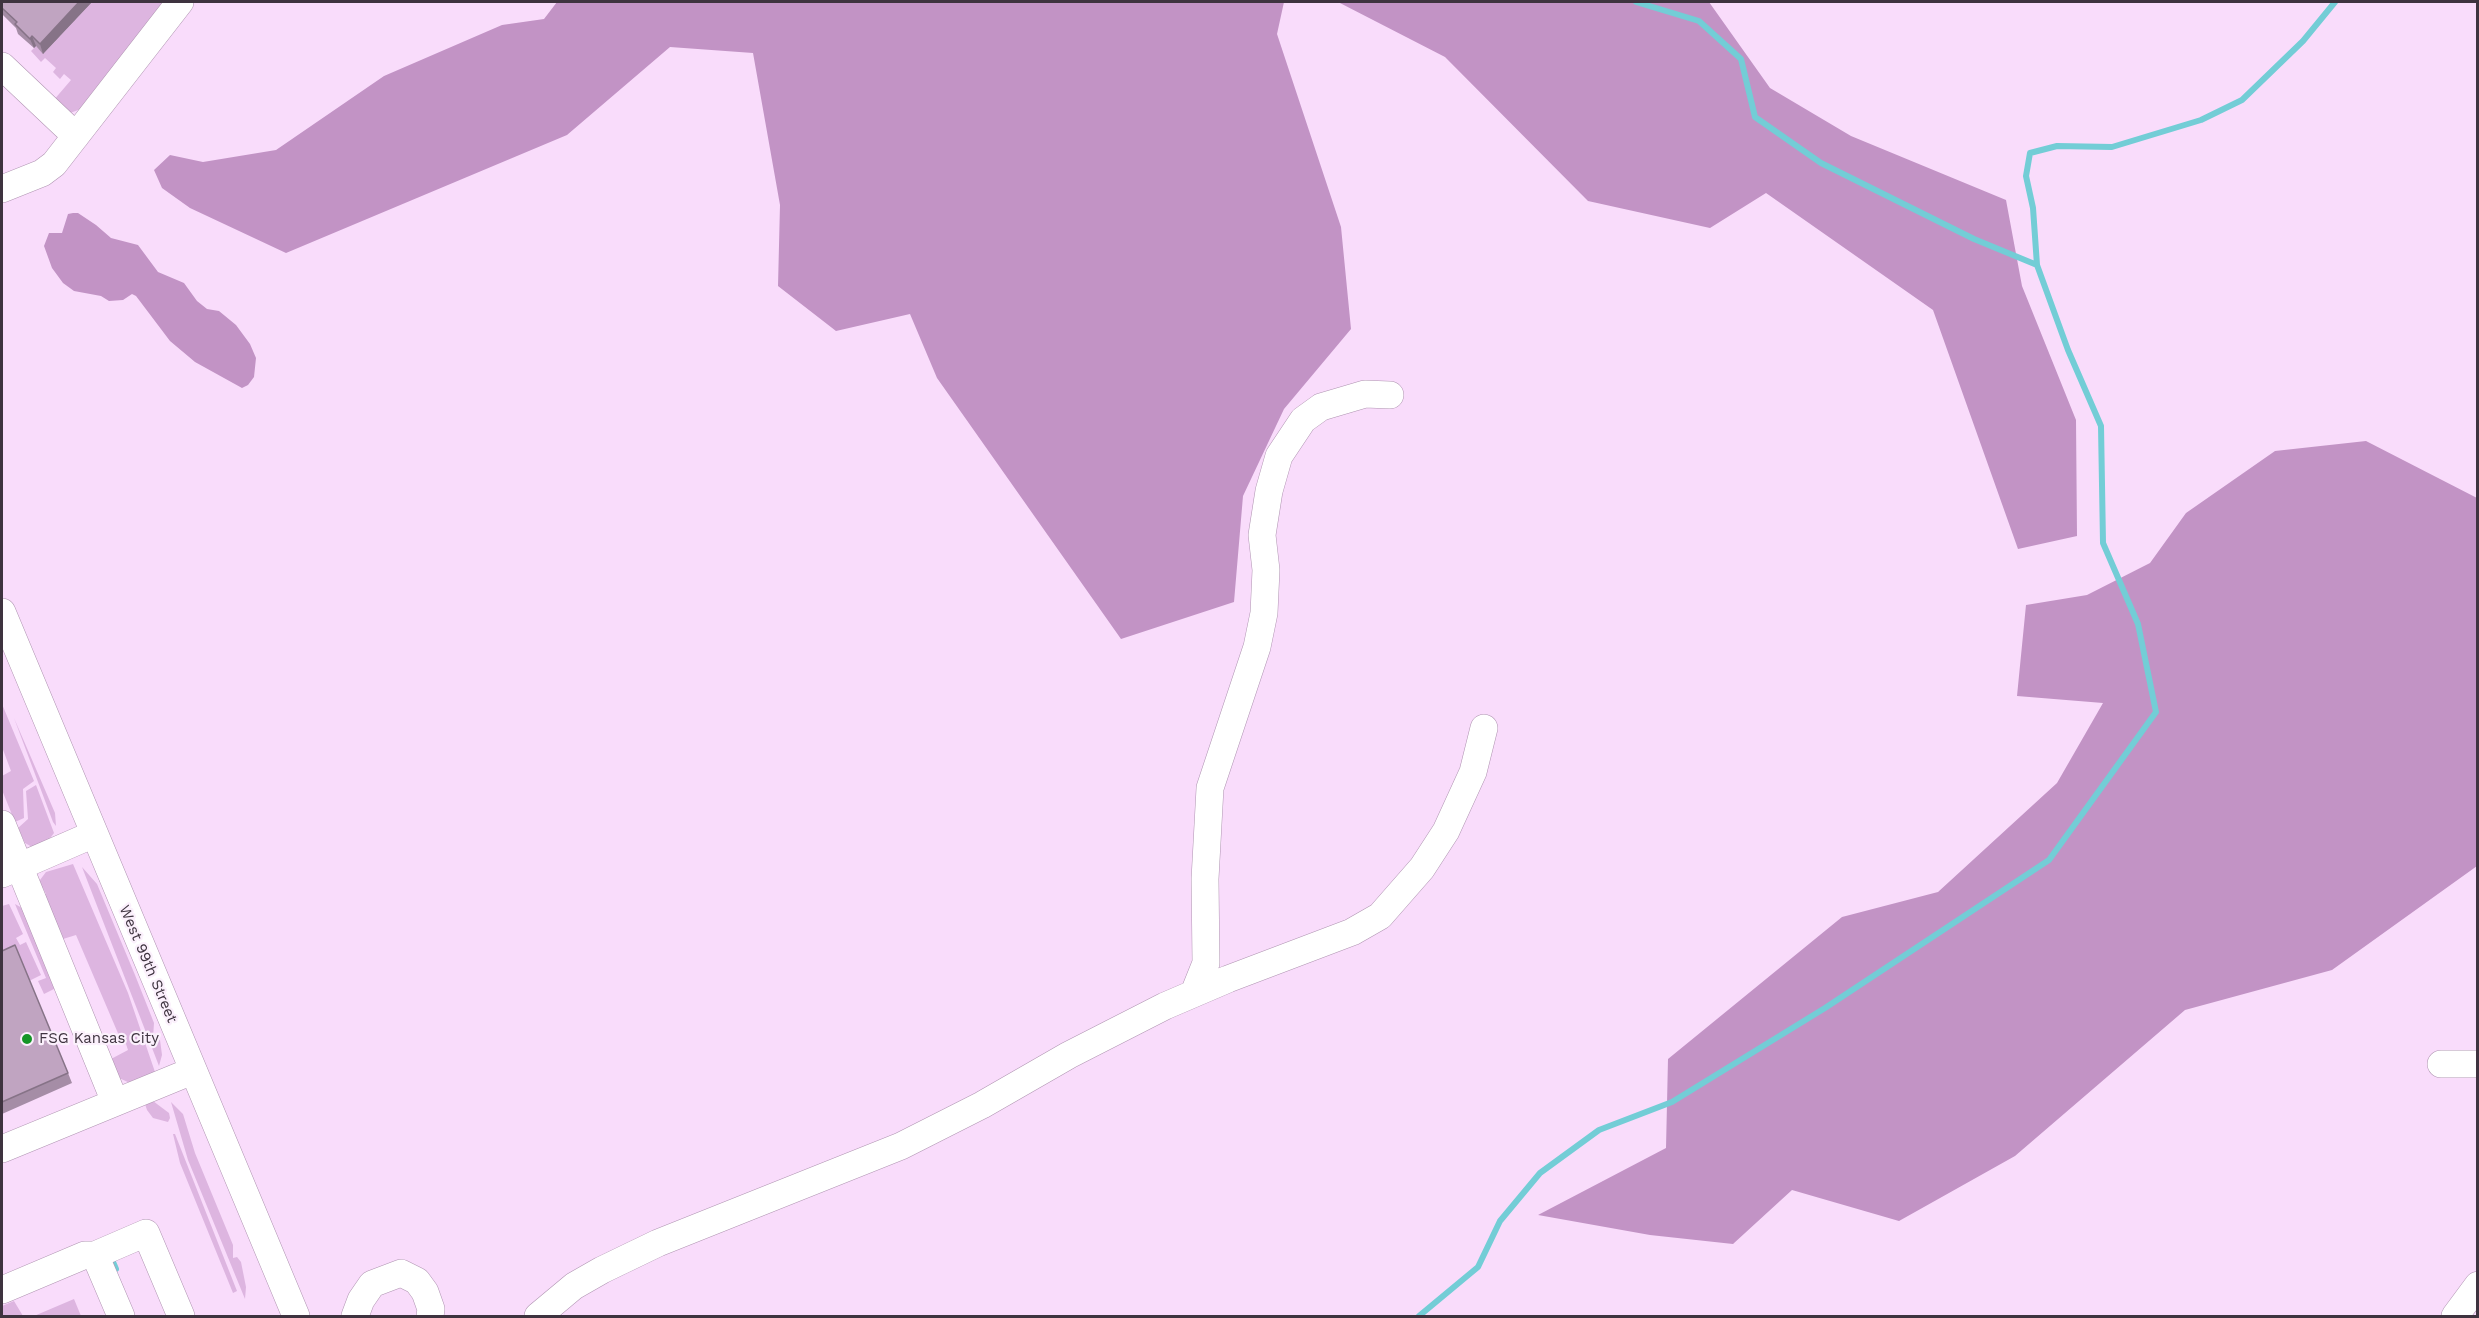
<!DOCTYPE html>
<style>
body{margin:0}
#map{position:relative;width:2479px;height:1318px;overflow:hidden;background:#f9dcfb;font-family:"Work Sans",sans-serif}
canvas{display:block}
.frame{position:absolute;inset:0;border:3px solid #3e333f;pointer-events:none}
</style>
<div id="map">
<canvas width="2479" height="1318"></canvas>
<div class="frame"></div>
</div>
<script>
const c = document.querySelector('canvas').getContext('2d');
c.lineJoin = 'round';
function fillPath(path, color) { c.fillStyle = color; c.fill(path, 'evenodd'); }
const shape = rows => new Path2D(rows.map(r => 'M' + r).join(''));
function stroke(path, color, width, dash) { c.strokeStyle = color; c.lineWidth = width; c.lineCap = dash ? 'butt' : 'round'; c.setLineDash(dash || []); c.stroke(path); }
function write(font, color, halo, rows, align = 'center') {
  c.font = font + ' "Work Sans",sans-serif'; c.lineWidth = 4.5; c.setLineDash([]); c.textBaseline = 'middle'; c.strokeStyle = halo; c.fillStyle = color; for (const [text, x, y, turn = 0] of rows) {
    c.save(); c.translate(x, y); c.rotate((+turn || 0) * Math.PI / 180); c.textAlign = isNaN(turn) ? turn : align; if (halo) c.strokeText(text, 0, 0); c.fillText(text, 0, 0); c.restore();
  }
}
fillPath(shape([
 [92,2,163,2,81,109,70,113,53,101,71,80,64,74,60,79,53,72,56,68,45,58,41,62,31,51,36,46,44,53],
 [2,704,34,781,23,789,24,818,15,822,2,790,2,776,11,771,2,747],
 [14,718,55,813,56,826,53,822],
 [36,785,54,833,48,841,34,848,25,843,18,828,28,819,26,791],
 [73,864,128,993,155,1072,130,1083,119,1078,111,1059,128,1050,126,1044,123,1045,76,935,63,939,42,895,46,894,43,888,40,889,40,880,46,872],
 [82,867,97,884,135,975,154,1023,153,1038,160,1040,162,1055,159,1066],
 [9,904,23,934,16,938,20,945,26,942,41,975,29,981,2,955,2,906],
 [15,904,22,908,56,988,44,994,38,981,46,978],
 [153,1101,169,1113,170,1118,168,1122,153,1118,147,1110,145,1104],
 [171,1102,183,1114,195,1153,233,1245,233,1258,237,1257,241,1262,246,1287,245,1299,188,1160],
 [173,1134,175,1134,237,1291,233,1293,180,1163],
 [74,1299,81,1316,34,1316],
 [14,1301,23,1316,2,1316,2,1306]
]), '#ddb5e0');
fillPath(shape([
 [557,2,1284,2,1277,34,1341,227,1351,329,1284,409,1243,496,1234,602,1121,639,937,378,910,314,836,331,778,286,780,205,753,53,670,47,567,135,286,253,190,208,162,188,154,170,170,155,203,162,276,150,384,76,502,25,544,19],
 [1338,2,1709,2,1770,88,1851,136,2006,200,2022,286,2076,420,2077,536,2018,549,1933,310,1766,193,1710,228,1588,201,1445,57],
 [73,213,78,213,96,225,111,238,138,245,158,272,184,283,197,301,207,309,219,311,236,325,250,344,256,358,254,377,248,385,242,388,195,362,170,341,136,296,132,294,123,300,109,301,101,296,74,291,63,283,52,268,44,246,49,233,62,233,68,214],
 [2366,441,2477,498,2477,866,2332,970,2185,1010,2015,1156,1899,1221,1792,1190,1733,1244,1650,1235,1538,1215,1666,1148,1668,1059,1842,917,1938,892,2057,783,2103,703,2017,696,2026,605,2087,595,2150,563,2186,513,2275,451]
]), '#c293c5');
stroke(shape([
 [1636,2,1699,21,1741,59,1755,117,1821,163,1974,239,2037,265],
 [113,1262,116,1269],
 [1419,1316,1478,1267,1500,1221,1540,1173,1599,1130,1672,1102,1825,1008,2049,860,2156,712,2138,624,2103,543,2101,426,2068,350,2037,265,2033,208,2026,176,2030,153,2057,146,2112,147,2201,120,2242,100,2303,41,2335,2]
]), '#73cdd6', 6);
const minor = shape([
 [2,66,76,136],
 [2,189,42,173,54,164,180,2],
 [2,612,296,1316],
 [2,824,115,1102],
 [2,874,94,834],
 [1194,993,1206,963,1205,879,1210,788,1257,647,1264,613,1266,570,1262,535,1269,491,1279,456,1303,420,1321,407,1365,394,1390,395],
 [2441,1064,2478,1064],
 [2,1149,192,1071],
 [95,1255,146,1233,181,1316],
 [2,1290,85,1255,95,1255,121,1316],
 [355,1316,361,1300,372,1284,401,1273,417,1281,425,1292,431,1309,430,1316],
 [538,1316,574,1286,602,1270,658,1243,901,1146,982,1105,1069,1055,1165,1006,1228,979,1352,932,1380,916,1422,868,1446,831,1473,772,1484,728],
 [2455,1316,2478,1285]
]);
stroke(minor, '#af94b1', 28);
stroke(minor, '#fff', 27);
fillPath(shape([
 [2,2,92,2,43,54,36,46,34,48,18,34,16,28,2,14],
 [2,951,68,1073,72,1083,2,1114]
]), '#a58da6');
fillPath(shape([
 [79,2,92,2,43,54,40,44],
 [32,36,36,46,34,48,30,39]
]), '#867387');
const building = shape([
 [2,2,79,2,40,44,32,36,30,39,15,24,17,22,2,8,2,2],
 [15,945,68,1073,2,1102,2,951,15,945]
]);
fillPath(building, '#c0a4c1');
stroke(building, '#867387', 1.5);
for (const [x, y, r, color] of [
 [27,1039,6,"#159527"]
]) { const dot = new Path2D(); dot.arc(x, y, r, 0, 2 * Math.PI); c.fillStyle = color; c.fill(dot); stroke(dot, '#fbf0fc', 2); }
write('15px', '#3e333f', '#fbf0fc', [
 ["West 99th Street",148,964,67]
]);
write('15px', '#3e333f', '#fbf0fc', [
 ["FSG Kansas City",39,1039]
], 'left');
</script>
